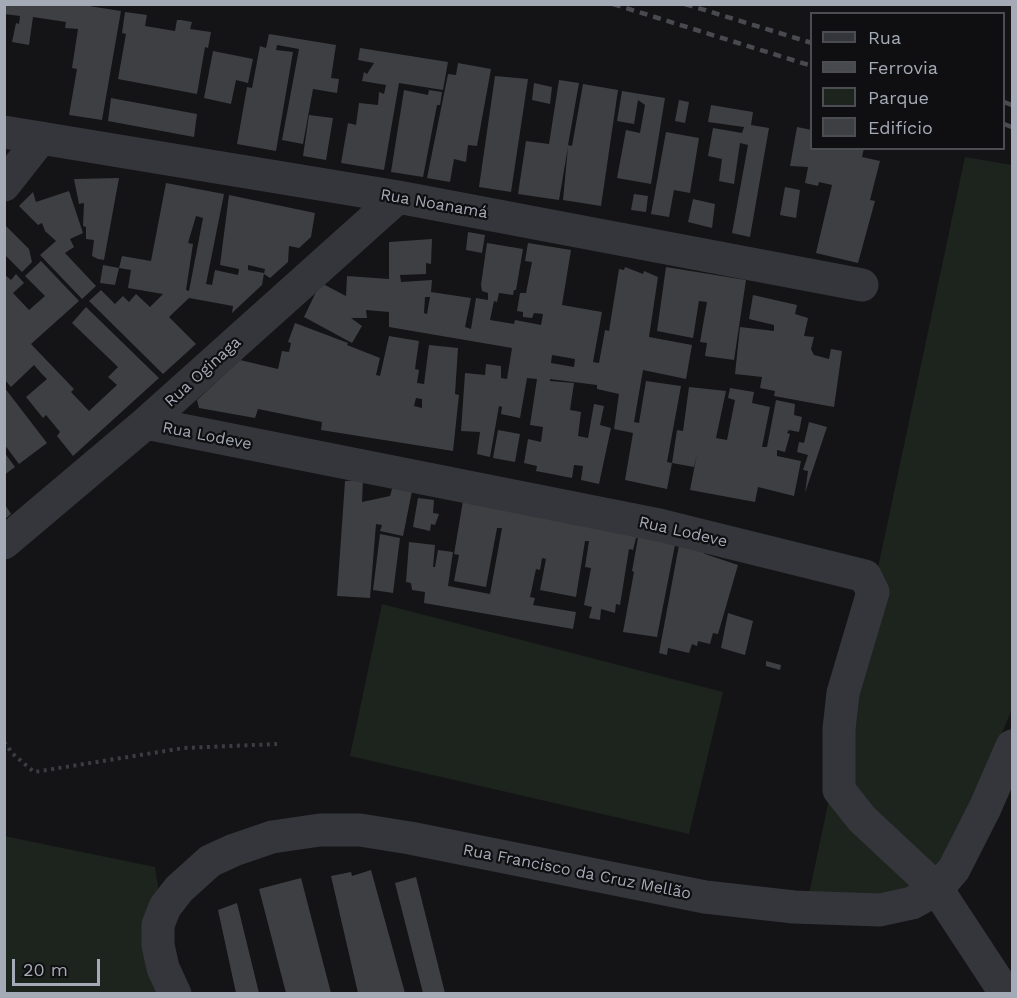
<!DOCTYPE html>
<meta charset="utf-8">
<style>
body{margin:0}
#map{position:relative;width:1017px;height:998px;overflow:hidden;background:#141416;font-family:"Work Sans",sans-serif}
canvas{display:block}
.frame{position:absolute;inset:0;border:6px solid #a5aab7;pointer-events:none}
.legend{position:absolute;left:810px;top:12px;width:195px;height:138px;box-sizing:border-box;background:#0f0f11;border:2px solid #4b4d53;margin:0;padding:8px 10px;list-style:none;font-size:18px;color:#a5aab7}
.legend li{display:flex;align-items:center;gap:12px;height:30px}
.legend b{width:30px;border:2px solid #4b4d53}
.scale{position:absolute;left:12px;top:959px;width:88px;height:27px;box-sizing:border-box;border:3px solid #a5aab7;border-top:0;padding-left:8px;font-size:18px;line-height:21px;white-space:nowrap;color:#a5aab7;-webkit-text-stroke:4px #0f0f11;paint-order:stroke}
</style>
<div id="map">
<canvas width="1017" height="998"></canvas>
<div class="frame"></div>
<ul class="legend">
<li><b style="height:8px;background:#35363b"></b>Rua</li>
<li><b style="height:8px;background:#484a50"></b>Ferrovia</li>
<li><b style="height:16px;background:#1c241d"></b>Parque</li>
<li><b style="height:16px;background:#3e3f43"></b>Edifício</li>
</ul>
<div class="scale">20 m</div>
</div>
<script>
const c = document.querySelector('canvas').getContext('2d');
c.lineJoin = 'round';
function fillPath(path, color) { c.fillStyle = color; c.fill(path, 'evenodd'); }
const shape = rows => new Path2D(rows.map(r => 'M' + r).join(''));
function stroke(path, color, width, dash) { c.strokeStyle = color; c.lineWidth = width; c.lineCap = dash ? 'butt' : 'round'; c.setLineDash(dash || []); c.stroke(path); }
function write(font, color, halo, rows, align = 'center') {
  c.font = font + ' "Work Sans",sans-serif'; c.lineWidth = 4.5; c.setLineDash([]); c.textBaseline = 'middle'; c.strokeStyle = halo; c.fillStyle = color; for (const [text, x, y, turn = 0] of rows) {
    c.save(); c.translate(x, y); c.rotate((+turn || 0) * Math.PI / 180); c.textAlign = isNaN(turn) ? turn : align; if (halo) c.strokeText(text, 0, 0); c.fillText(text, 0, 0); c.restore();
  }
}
fillPath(shape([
 [965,157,1012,165,1012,709,937,889,806,908],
 [382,604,723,692,689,834,350,756],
 [4,836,155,867,174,993,5,993]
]), '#1c241d');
fillPath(shape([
 [4,4,76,4,121,11,102,120,69,115,77,69,72,68,78,29,65,28,66,22,33,17,29,45,12,42,16,23,19,24,20,16,4,14],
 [125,12,147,15,145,26,175,31,177,20,181,20,192,22,190,29,211,32,208,48,205,47,197,94,118,79,126,34,122,33],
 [269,34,336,45,331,78,339,79,337,93,313,89,303,144,282,140,299,49,277,45,276,50,293,52,276,151,237,144,247,87,252,88,260,46,266,48],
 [360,48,448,62,443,90,399,83,384,170,341,163,348,123,356,125,359,103,378,105,379,92,384,94,386,85,362,81,364,72,367,74,374,63,358,60],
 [213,51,253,59,248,83,236,80,231,104,204,98],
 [458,63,491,69,477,146,468,145,466,162,454,159,450,182,427,178,448,74,456,75],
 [495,76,528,79,511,192,479,187],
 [559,80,579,83,568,145,572,146,583,84,618,90,601,206,563,200,568,147,559,200,518,194,526,141,549,144],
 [534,83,552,87,550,104,532,100],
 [404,90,428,95,429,90,442,92,440,105,437,105,423,177,391,172],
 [622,91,665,98,651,184,617,178,626,130,640,133,645,105,638,100,634,124,617,121],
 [111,98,197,114,194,137,108,121],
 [679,100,689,102,685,123,675,121],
 [711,105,753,112,751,125,769,128,750,237,732,233,748,145,740,143,734,184,719,181,722,159,708,156,713,128,742,133,744,127,708,122],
 [309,115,333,118,326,160,303,156],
 [797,127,812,130,812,148,864,148,862,157,880,161,870,200,875,201,858,263,816,253,832,185,819,182,818,186,805,183,808,167,790,166],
 [666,132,699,138,690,193,674,190,669,217,651,214],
 [119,178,104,260,98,259,92,256,94,240,86,239,86,227,83,226,84,203,79,204,74,179],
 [166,183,224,194,206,284,212,285,215,270,238,275,239,269,220,265,229,195,315,213,311,237,299,248,289,246,288,262,270,278,264,274,265,269,248,265,248,270,264,273,262,285,232,313,233,306,189,298,169,317,196,344,163,374,89,301,101,290,115,304,123,296,129,302,136,294,150,307,163,294,128,288,131,270,119,268,115,285,100,283,103,265,119,268,122,256,151,261],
 [196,216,203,218,189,291,186,290,193,244,188,243],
 [785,187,800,190,796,218,780,215],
 [69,191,83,233,70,239,74,247,65,253,96,286,82,299,40,255,56,241,45,231,42,223,38,225,19,206,33,192,36,202],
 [634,194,648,196,646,212,631,210],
 [693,199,715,204,712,228,688,222],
 [4,224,29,249,32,262,22,272,4,254],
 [468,232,485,235,482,253,466,250],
 [432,239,431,264,426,263,426,274,400,275,401,282,432,280,431,292,471,298,465,327,471,329,476,298,488,300,488,293,482,291,481,285,487,243,523,249,516,290,514,290,513,295,499,293,497,302,494,301,490,320,514,324,515,320,541,325,543,314,534,313,532,318,523,317,523,312,517,311,520,293,526,293,532,262,525,261,528,243,571,250,562,305,602,312,593,362,599,363,605,330,609,331,619,269,624,270,625,267,643,274,644,271,658,277,649,337,692,345,686,379,643,370,634,422,639,423,646,381,681,386,667,462,672,463,667,489,625,480,633,433,614,429,619,394,597,389,597,385,550,379,550,381,574,383,570,410,581,412,578,436,588,438,594,404,604,406,600,425,611,428,599,484,581,480,583,466,574,465,572,478,536,471,537,466,524,463,528,439,541,442,543,427,530,425,537,379,527,378,520,418,501,414,502,407,499,406,490,457,477,454,480,432,461,431,465,373,485,375,486,364,501,366,501,378,507,379,512,348,389,327,389,312,366,310,367,318,351,318,362,326,352,343,304,317,317,290,323,284,346,296,347,276,389,279,389,242],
 [425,297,430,297,427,314,424,313],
 [552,355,575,359,574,367,551,363],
 [41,261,79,301,31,344,74,389,71,392,89,411,117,385,108,377,118,367,72,323,86,307,159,378,73,456,57,436,60,432,46,415,43,418,26,397,47,379,41,373,34,365,11,387,4,379,4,274,11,280,16,274,24,283,13,293,29,310,45,296,25,276],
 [666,267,746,280,734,360,705,356,707,343,700,342,707,302,699,301,693,338,657,331],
 [753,295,797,305,795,314,808,318,804,336,814,337,811,349,814,355,829,359,831,349,842,351,834,407,774,396,775,391,760,388,762,377,735,374,740,327,774,331,774,325,749,319],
 [295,323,348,343,347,345,380,358,376,375,380,376,389,336,419,341,415,369,419,370,417,383,424,384,429,345,458,348,455,394,459,395,453,451,321,430,322,422,258,409,255,418,199,408,197,400,240,360,278,369,282,351,289,352,291,343,288,342],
 [416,398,422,399,422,408,414,406],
 [4,387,47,443,19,464,4,444],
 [689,387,726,391,716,438,727,440,735,400,728,398,730,388,754,392,752,403,770,407,762,447,767,447,776,400,795,404,794,415,802,417,799,432,789,430,787,433,790,434,785,452,777,450,777,456,801,461,794,496,758,487,755,502,690,490,697,454,694,467,672,463,677,430,683,431],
 [809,422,827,427,805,493,808,471,803,470,808,455,797,452,799,442,804,443],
 [498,430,520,434,515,462,493,458],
 [4,452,15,467,4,475],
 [363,480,362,502,390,496,394,482,413,486,403,536,380,531,382,525,376,524,370,598,337,596,345,481],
 [464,495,681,535,705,554,738,565,718,634,713,633,710,644,698,641,697,646,692,644,689,653,668,648,667,655,659,653,679,545,675,545,657,637,623,632,634,572,632,571,638,538,636,538,633,550,629,549,620,605,616,604,615,613,601,609,600,620,589,618,592,607,584,605,591,568,585,567,589,541,585,541,576,597,540,590,546,559,542,558,540,570,536,569,530,597,535,598,533,605,576,612,573,629,424,603,425,592,412,590,411,583,406,582,409,542,435,545,433,567,435,567,438,550,453,552,448,586,490,594,502,528,497,528,486,587,454,581,459,555,454,554],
 [418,498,434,500,433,513,439,514,435,525,431,524,430,531,413,527],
 [4,503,11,514,4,520],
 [380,534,400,538,393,593,373,590],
 [728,613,753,621,745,655,721,648],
 [766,661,781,665,780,670,766,666],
 [371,870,405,993,358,993,331,876,351,872,352,876],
 [416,877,445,993,423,993,395,883],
 [301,878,331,993,286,993,259,889],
 [237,903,259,993,236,993,218,910]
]), '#3e3f43');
stroke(shape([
 [4,742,13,754,34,772,184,748,277,744]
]), '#3b3d42', 4, [3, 4.5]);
stroke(shape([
 [4,132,398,197,862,285],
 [4,185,41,138],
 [146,423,659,525,865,576,873,592,843,693,839,729,839,790,862,819,937,889,1006,994],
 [4,543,146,423,398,197],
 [175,994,163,968,158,945,158,925,165,907,179,889,210,861,234,850,272,837,320,830,360,830,410,838,705,897,794,907,880,910,912,903,937,889,954,869,985,808,1012,746]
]), '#35363b', 33);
stroke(shape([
 [613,4,812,66],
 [685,4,812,43],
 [1004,102,1012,105],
 [1004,124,1012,127]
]), '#484a50', 4.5, [8, 6]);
write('16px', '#a5aab7', '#0f0f11', [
 ["Rua Noanamá",434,204,10],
 ["Rua Oginaga",203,372,-42],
 ["Rua Lodeve",207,436,11],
 ["Rua Lodeve",683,532,13],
 ["Rua Francisco da Cruz Mellão",577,872,11]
]);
</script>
